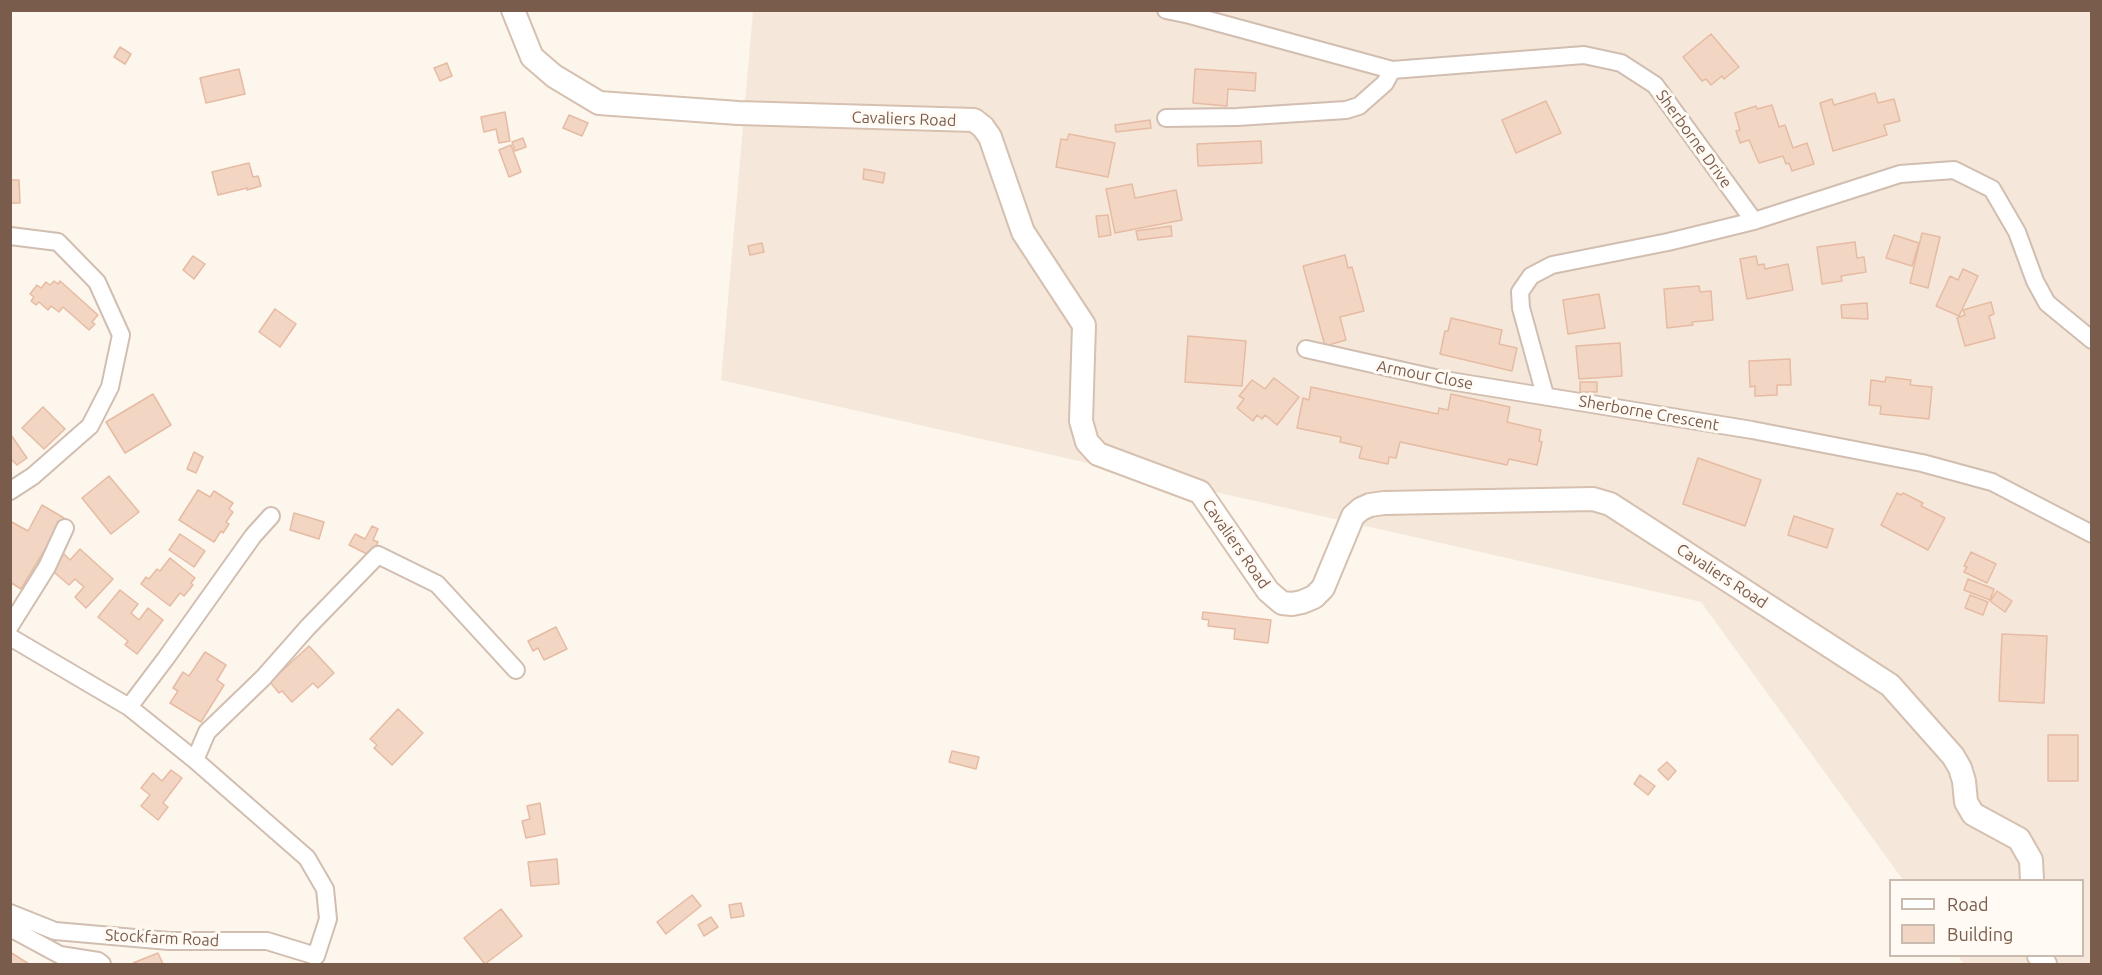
<!DOCTYPE html>
<style>
body{margin:0}
#map{position:relative;width:2102px;height:975px;overflow:hidden;background:#fdf6ec;font-family:Ubuntu,sans-serif}
canvas{display:block}
.frame{position:absolute;inset:0;border:12px solid #7a5c4d;pointer-events:none}
.legend{position:absolute;left:1889px;top:879px;width:195px;height:78px;box-sizing:border-box;background:#fffaf3;border:2px solid #cabbb1;margin:0;padding:8px 10px;list-style:none;font-size:18px;color:#7a5c4d}
.legend li{display:flex;align-items:center;gap:12px;height:30px}
.legend b{width:30px;border:2px solid #cabbb1}
</style>
<div id="map">
<canvas width="2102" height="975"></canvas>
<div class="frame"></div>
<ul class="legend">
<li><b style="height:8px;background:#fff"></b>Road</li>
<li><b style="height:16px;background:#f3d5c3"></b>Building</li>
</ul>
</div>
<script>
const c = document.querySelector('canvas').getContext('2d');
c.lineJoin = 'round';
function fillPath(path, color) { c.fillStyle = color; c.fill(path, 'evenodd'); }
const shape = rows => new Path2D(rows.map(r => 'M' + r).join(''));
function stroke(path, color, width, dash) { c.strokeStyle = color; c.lineWidth = width; c.lineCap = dash ? 'butt' : 'round'; c.setLineDash(dash || []); c.stroke(path); }
function write(font, color, halo, rows, align = 'center') {
  c.font = font + ' Ubuntu,sans-serif'; c.lineWidth = 6; c.setLineDash([]); c.textBaseline = 'middle'; c.strokeStyle = halo; c.fillStyle = color; for (const [text, x, y, turn = 0] of rows) {
    c.save(); c.translate(x, y); c.rotate((+turn || 0) * Math.PI / 180); c.textAlign = isNaN(turn) ? turn : align; if (halo) c.strokeText(text, 0, 0); c.fillText(text, 0, 0); c.restore();
  }
}
fillPath(shape([
 [753,11,2091,11,2091,964,1964,964,1958,956,2082,956,2082,880,1903,880,1701,602,721,380]
]), '#f5e8da');
const building = shape([
 [1711,34,1739,67,1724,79,1722,76,1711,85,1706,79,1702,81,1683,57,1711,34],
 [120,47,131,54,125,64,114,57,120,47],
 [447,63,452,76,440,81,434,68,447,63],
 [239,69,245,94,206,103,200,78,239,69],
 [1195,69,1256,73,1255,91,1228,89,1227,106,1193,103,1195,69],
 [1875,93,1878,103,1894,99,1900,121,1884,125,1887,135,1833,151,1820,103,1832,99,1834,105,1875,93],
 [1546,101,1561,133,1516,153,1502,120,1546,101],
 [1772,105,1779,127,1785,125,1793,148,1807,143,1814,164,1792,171,1789,163,1786,164,1783,156,1759,163,1749,140,1740,143,1736,131,1740,130,1735,113,1756,106,1757,109,1772,105],
 [505,112,510,141,499,143,496,129,484,132,481,117,505,112],
 [569,115,588,123,582,136,563,128,569,115],
 [1150,120,1151,128,1116,132,1115,125,1150,120],
 [1069,134,1115,143,1108,177,1056,167,1061,139,1067,140,1069,134],
 [523,138,526,147,515,151,512,142,523,138],
 [1261,141,1262,163,1198,166,1197,144,1261,141],
 [511,145,521,172,509,177,499,150,511,145],
 [249,163,253,177,258,176,261,186,247,190,247,188,218,195,212,172,249,163],
 [864,169,885,173,883,183,863,179,864,169],
 [10,180,19,180,20,203,10,203,10,180],
 [1132,184,1135,198,1176,190,1182,220,1115,233,1106,189,1132,184],
 [1108,215,1111,235,1099,237,1096,216,1108,215],
 [1171,226,1172,236,1138,240,1136,231,1171,226],
 [1922,233,1940,237,1928,288,1910,283,1922,233],
 [1894,235,1919,243,1912,266,1886,258,1894,235],
 [1855,242,1857,258,1864,257,1866,272,1841,276,1842,281,1822,284,1817,247,1855,242],
 [762,243,764,252,750,255,748,246,762,243],
 [1345,255,1348,268,1352,267,1364,311,1340,317,1346,340,1325,346,1303,266,1345,255],
 [193,256,205,264,194,279,183,270,193,256],
 [1756,256,1758,265,1764,264,1765,269,1788,264,1793,290,1747,299,1740,259,1756,256],
 [1963,269,1978,276,1959,316,1936,306,1950,276,1958,280,1963,269],
 [54,281,58,284,60,281,98,315,92,322,95,324,89,330,63,307,59,312,51,306,48,310,39,302,36,305,31,301,34,297,30,294,37,285,41,288,46,282,50,285,54,281],
 [1699,286,1700,292,1711,291,1713,320,1692,322,1693,325,1667,328,1664,289,1699,286],
 [1599,294,1605,328,1568,334,1563,300,1599,294],
 [1991,302,1994,314,1989,316,1995,338,1965,346,1957,318,1965,315,1963,310,1991,302],
 [1867,303,1868,319,1842,318,1841,305,1867,303],
 [275,309,296,324,280,347,259,332,275,309],
 [1451,318,1502,330,1499,344,1517,348,1512,371,1440,354,1445,331,1448,331,1451,318],
 [1188,336,1246,341,1242,386,1185,382,1188,336],
 [1620,343,1622,376,1579,379,1576,346,1620,343],
 [1790,359,1791,385,1777,385,1777,395,1755,396,1755,386,1750,387,1749,361,1790,359],
 [1886,377,1911,380,1910,385,1932,387,1929,419,1880,414,1881,406,1869,405,1871,380,1885,382,1886,377],
 [1274,378,1299,397,1277,425,1265,415,1262,419,1257,415,1253,421,1237,408,1244,399,1239,396,1252,380,1265,389,1274,378],
 [1580,382,1597,382,1597,392,1580,392,1580,382],
 [1311,387,1438,414,1439,408,1448,410,1451,394,1510,407,1507,422,1541,430,1539,441,1542,442,1537,465,1509,459,1507,465,1400,442,1396,458,1389,457,1388,464,1359,458,1362,447,1340,442,1341,437,1297,428,1303,398,1309,400,1311,387],
 [153,394,171,425,125,453,106,422,153,394],
 [43,407,65,429,44,449,22,428,43,407],
 [11,435,27,458,17,465,10,458,11,435],
 [194,452,203,457,196,473,187,469,194,452],
 [1698,458,1761,480,1745,526,1683,504,1698,458],
 [109,476,139,512,111,534,82,498,109,476],
 [198,490,210,497,214,491,233,503,229,509,233,512,226,522,229,524,223,533,221,531,214,542,179,520,198,490],
 [1897,493,1901,495,1903,493,1923,503,1921,506,1945,518,1928,550,1881,525,1897,493],
 [42,505,64,518,21,589,10,582,10,521,28,531,42,505],
 [294,513,324,522,319,539,290,530,294,513],
 [1794,516,1833,529,1827,548,1788,535,1794,516],
 [372,526,378,529,373,540,378,542,371,556,349,545,355,534,365,539,372,526],
 [180,534,205,551,194,567,169,550,180,534],
 [80,549,113,579,86,608,75,597,84,587,75,579,69,585,48,567,62,552,70,560,80,549],
 [1971,552,1996,564,1987,583,1964,572,1967,567,1964,566,1971,552],
 [170,558,195,578,191,583,193,585,184,596,180,593,170,606,141,584,146,577,149,579,157,569,160,571,170,558],
 [1968,579,1994,589,1990,600,1964,590,1968,579],
 [120,590,138,604,131,613,139,620,148,608,163,620,137,654,125,645,128,641,98,617,120,590],
 [1997,591,2012,601,2005,612,1990,601,1997,591],
 [1970,595,1988,602,1983,615,1965,608,1970,595],
 [1203,612,1271,620,1268,643,1234,639,1235,629,1208,626,1209,620,1202,619,1203,612],
 [556,627,567,649,544,660,538,648,533,651,528,641,556,627],
 [2002,634,2047,636,2044,703,1999,701,2002,634],
 [309,646,334,673,318,688,313,683,292,702,282,691,279,693,270,682,309,646],
 [205,652,226,665,217,680,224,685,201,722,170,703,178,691,173,688,183,672,189,676,205,652],
 [398,709,423,733,392,765,374,748,377,745,370,739,398,709],
 [2048,735,2078,735,2078,781,2048,781,2048,735],
 [952,751,979,757,976,769,949,762,952,751],
 [1667,762,1676,771,1668,780,1658,770,1667,762],
 [171,770,182,778,163,803,168,807,158,820,141,806,150,795,141,788,153,773,162,781,171,770],
 [1640,775,1655,786,1648,795,1634,784,1640,775],
 [540,803,545,834,526,838,522,821,530,819,527,806,540,803],
 [557,859,559,884,531,886,528,862,557,859],
 [692,895,701,906,666,934,657,922,692,895],
 [741,903,744,916,731,918,729,905,741,903],
 [501,909,522,936,485,964,464,938,501,909],
 [711,917,718,927,704,936,698,925,711,917],
 [10,952,29,964,10,964,10,952],
 [158,953,163,964,134,964,133,963,158,953]
]);
fillPath(building, '#f3d5c3');
stroke(building, '#e6bba3', 1.5);
const street = shape([
 [1166,10,1190,15,1392,70,1584,55,1621,63,1655,85,1754,221],
 [1166,118,1237,117,1346,110,1359,106,1385,83,1392,70],
 [10,236,58,242,97,282,121,335,110,387,90,426,33,476,10,491],
 [1306,349,1444,380,1752,430,1922,463,1992,482,2092,534],
 [1545,395,1521,308,1520,292,1531,276,1552,265,1668,242,1754,221,1900,174,1954,170,1992,189,2017,232,2035,281,2047,303,2092,340],
 [10,626,47,567,65,528],
 [10,637,129,707],
 [195,760,129,707,166,658,253,536,271,516],
 [10,913,55,931,169,941,267,941,316,956],
 [10,928,60,955,98,961,102,964],
 [316,956,328,919,325,889,307,858,195,760,207,732,263,678,308,627,378,555,437,584,516,670]
]);
const secondary = shape([
 [513,10,532,57,554,76,599,103,738,113,974,120,983,127,990,137,1023,232,1084,325,1081,421,1087,442,1098,454,1200,492,1268,591,1282,603,1292,604,1302,602,1314,597,1323,588,1353,516,1361,509,1370,505,1384,503,1593,499,1610,504,1890,685,1953,756,1960,768,1964,781,1966,802,1973,814,2019,839,2031,860,2032,880],
 [2039,956,2045,964]
]);
stroke(street, '#d1beb0', 20);
stroke(secondary, '#d6c0b0', 26);
stroke(street, '#fff', 16);
stroke(secondary, '#fff', 22);
write('16px', '#7a5c4d', '#fffaf3', [
 ["Cavaliers Road",904,119,2],
 ["Sherborne Drive",1694,139,54],
 ["Armour Close",1425,375,11],
 ["Sherborne Crescent",1649,413,10],
 ["Cavaliers Road",1236,544,55],
 ["Cavaliers Road",1722,576,33],
 ["Stockfarm Road",162,938,3]
]);
</script>
